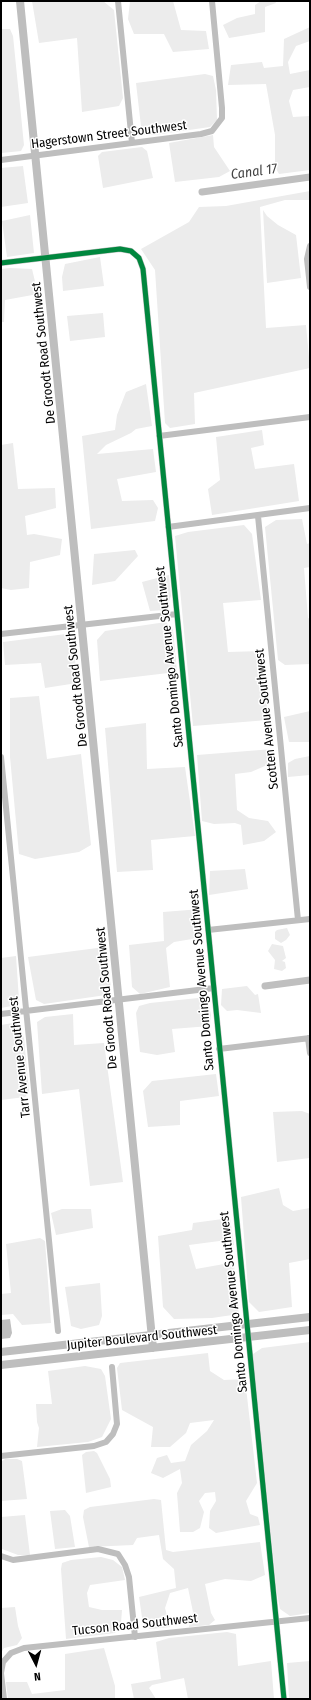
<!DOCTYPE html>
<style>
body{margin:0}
#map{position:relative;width:311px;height:1700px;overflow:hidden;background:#fff;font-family:"Fira Sans Condensed",sans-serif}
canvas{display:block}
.frame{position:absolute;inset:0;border:2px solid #000;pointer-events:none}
.north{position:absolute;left:16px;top:1644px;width:40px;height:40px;-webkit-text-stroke:3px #fff;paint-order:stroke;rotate:174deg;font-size:11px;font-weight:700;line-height:16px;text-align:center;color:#000}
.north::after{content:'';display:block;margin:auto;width:14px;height:18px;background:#000;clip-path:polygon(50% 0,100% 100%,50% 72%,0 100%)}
</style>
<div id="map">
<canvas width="311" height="1700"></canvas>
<div class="frame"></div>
<div class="north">N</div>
</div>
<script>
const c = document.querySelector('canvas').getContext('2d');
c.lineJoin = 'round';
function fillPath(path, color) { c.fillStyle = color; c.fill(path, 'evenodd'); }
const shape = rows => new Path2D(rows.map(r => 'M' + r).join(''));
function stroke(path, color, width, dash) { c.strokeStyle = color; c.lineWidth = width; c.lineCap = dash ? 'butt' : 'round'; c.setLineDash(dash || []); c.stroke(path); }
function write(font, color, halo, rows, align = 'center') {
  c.font = font + ' "Fira Sans Condensed",sans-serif'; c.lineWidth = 3; c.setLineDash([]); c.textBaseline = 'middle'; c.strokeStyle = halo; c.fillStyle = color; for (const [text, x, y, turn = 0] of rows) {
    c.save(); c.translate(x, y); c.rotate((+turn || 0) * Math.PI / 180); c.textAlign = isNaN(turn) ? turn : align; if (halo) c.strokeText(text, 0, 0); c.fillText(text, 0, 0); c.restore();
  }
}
fillPath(shape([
 [32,1,103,1,114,10,123,98,119,106,82,112,77,38,39,43],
 [130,1,173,1,181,30,206,31,209,49,173,52,164,34,134,34,128,19],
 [261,1,275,1,276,3,265,7,265,32,229,38,223,25,237,18,255,14,255,5],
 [310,27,310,41,296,46,288,62,290,74,310,70,310,87,293,90,289,101,293,117,310,116,310,170,279,174,275,167,275,135,266,84,228,85,231,65,262,62,264,68,283,66,284,39],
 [1,29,10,29,13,36,24,145,21,151,1,153],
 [205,74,213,76,216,90,217,120,210,127,154,135,142,135,136,83],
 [213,135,214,147,230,171,219,177,175,182,169,143],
 [142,147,147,151,153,178,103,188,98,156,102,152],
 [23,166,28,203,1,207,1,168],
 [310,191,310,200,285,200,260,207,266,328,306,325,310,368,194,393,195,424,170,428,165,423,155,270,141,249,189,222,199,207,226,206],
 [263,210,267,216,278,225,296,235,301,278,267,283],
 [30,215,34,253,7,257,2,221],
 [100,257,104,286,63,291,62,277,65,264],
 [10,268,32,269,38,294,5,300,4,322,1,322,1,269],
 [103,313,105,337,70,341,67,316],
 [146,384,152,426,136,429,131,433,106,445,97,454,153,449,156,472,117,479,122,501,153,500,158,508,155,521,91,529,82,436,115,430,117,415,126,392],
 [262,430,264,445,251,448,255,469,294,464,299,501,212,515,208,489,220,480,216,437],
 [13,443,18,489,55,488,56,508,25,516,27,535,34,534,62,539,60,555,30,562,29,588,11,590,1,588,1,445],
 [302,519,307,544,310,543,310,567,304,568,308,618,310,619,310,664,285,665,278,660,265,527,276,520],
 [244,525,252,534,261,600,223,603,228,652,262,651,268,720,193,726,175,536,188,532],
 [135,550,138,556,115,581,92,585,94,554],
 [169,575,171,596,165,610,150,611,142,582],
 [166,622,173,630,177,672,100,681,97,640,105,631],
 [66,634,73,636,77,683,45,688,41,663,5,665,3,642],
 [39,696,47,759,81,754,91,845,79,852,35,859,19,854,10,757,10,698],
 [310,711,309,742,289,742,284,717],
 [146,723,147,769,185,767,195,836,151,840,153,870,117,872,105,728],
 [273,749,274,762,251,772,235,774,237,810,249,818,268,821,276,832,264,841,243,845,241,825,235,823,214,824,202,821,197,755],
 [310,756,310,775,288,777,288,763,295,759],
 [245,869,248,889,209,895,210,871],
 [201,909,202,935,198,938,174,942,166,948,170,987,140,994,132,987,129,945,164,941,163,912],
 [287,928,290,935,286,940,281,943,275,939,275,932,277,930],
 [272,944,283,946,286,958,282,961,285,962,286,968,282,971,274,969,275,960,268,951],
 [105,947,111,987,106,995,44,1004,36,1000,28,957],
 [16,956,19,1000,17,1005,1,1008,1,958],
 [247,986,255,995,258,994,261,1013,237,1010,227,1011,221,1005,222,989],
 [198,998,208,1001,211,1015,210,1026,172,1029,175,1052,157,1055,140,1052,136,1013,139,1006,150,1003],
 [73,1014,74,1045,104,1043,123,1182,90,1186,79,1089,42,1094,37,1022,45,1017],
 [13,1023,19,1029,24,1038,29,1092,25,1097,1,1100,1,1025],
 [216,1074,219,1096,180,1101,180,1125,148,1127,143,1091,152,1081],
 [302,1111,310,1114,310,1158,277,1162,273,1112],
 [279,1188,283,1205,293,1211,310,1208,310,1259,289,1263,292,1307,259,1312,249,1302,241,1197],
 [62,1209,91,1209,93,1228,56,1235,51,1213],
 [230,1218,234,1245,230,1246,227,1240,189,1245,196,1269,224,1264,228,1260,234,1265,239,1314,212,1318,174,1319,163,1307,158,1236,192,1230,193,1223],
 [40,1238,45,1241,51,1323,22,1325,13,1314,1,1315,1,1294,11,1293,6,1244],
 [100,1283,102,1316,99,1325,81,1329,71,1326,65,1287],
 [310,1342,310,1613,290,1616,280,1609,277,1593,253,1354,262,1348],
 [208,1353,210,1371,224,1380,245,1379,257,1483,246,1501,250,1514,258,1517,260,1525,216,1533,209,1528,210,1511,216,1501,215,1492,205,1493,199,1501,204,1512,200,1528,193,1532,180,1532,177,1493,182,1483,180,1469,163,1478,151,1473,157,1458,167,1455,171,1463,185,1461,191,1445,207,1431,214,1420,190,1423,186,1433,170,1447,151,1447,153,1427,122,1410,117,1368,120,1363],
 [85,1366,101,1369,105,1376,111,1419,102,1437,88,1442,37,1447,39,1428,37,1422,36,1404,52,1404,48,1371],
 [94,1451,97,1453,110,1479,111,1487,86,1493,82,1455,86,1452],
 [5,1459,17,1459,22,1461,27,1499,1,1501,1,1462],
 [154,1499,161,1500,166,1550,173,1552,260,1542,265,1575,251,1581,225,1579,205,1584,211,1613,215,1620,209,1625,189,1627,193,1612,188,1588,170,1593,165,1608,170,1627,150,1629,143,1624,139,1597,176,1588,174,1569,163,1559,159,1535,137,1538,133,1545,89,1547,83,1517,84,1510,90,1507],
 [65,1510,70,1516,75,1547,55,1549,50,1511],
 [25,1515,30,1555,18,1555,2,1549,1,1517],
 [101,1557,113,1560,122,1567,125,1580,90,1585,87,1593,89,1607,102,1610,122,1610,121,1623,115,1633,66,1639,61,1569,62,1563,71,1560],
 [15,1607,18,1626,22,1638,17,1645,4,1648,1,1653,1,1608],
 [227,1632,236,1634,238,1666,271,1661,274,1699,188,1699,184,1678,152,1685,149,1688,156,1699,134,1699,131,1684,161,1679,156,1642,169,1638],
 [104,1648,115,1686,115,1699,8,1699,6,1682,27,1682,32,1694,65,1690,65,1654],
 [310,1661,310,1699,289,1699,287,1663]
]), '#ececec');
fillPath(shape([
 [10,1319,12,1333,10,1338,1,1339,1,1320]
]), '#bfbfbf');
stroke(shape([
 [202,192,310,177],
 [265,986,310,980]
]), '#bfbfbf', 7);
stroke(shape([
 [118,1,132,143],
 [1,160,201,134,212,131,222,118,222,108,212,1],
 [310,246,307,259,310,287],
 [1,263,120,249,131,251,139,258,143,269,284,1699],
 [159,436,310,417],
 [258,516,298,920],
 [168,527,310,508],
 [1,634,177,614],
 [1,757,58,1331],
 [208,930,310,919],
 [1,1014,214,988],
 [308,1038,310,1053],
 [219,1049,310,1038],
 [1,1456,94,1446,106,1442,113,1434,117,1424,112,1367],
 [1,1556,13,1560,98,1549,118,1554,125,1565,129,1577,135,1637],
 [4,1699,1,1673,3,1662,11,1653,24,1648,310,1618]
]), '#bebebe', 6);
stroke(shape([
 [20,1,153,1348],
 [1,1352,310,1317],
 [1,1365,310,1330]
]), '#bebebe', 8);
stroke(shape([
 [1,263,120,249,131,251,139,258,143,269,284,1699]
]), '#00873e', 5);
write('13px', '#000', '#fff', [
 ["Hagerstown Street Southwest",109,135,-7],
 ["De Groodt Road Southwest",44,353,-96],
 ["Santo Domingo Avenue Southwest",170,657,-96],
 ["De Groodt Road Southwest",76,676,-96],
 ["Scotten Avenue Southwest",267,719,-96],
 ["Santo Domingo Avenue Southwest",202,980,-95],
 ["De Groodt Road Southwest",107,998,-95],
 ["Tarr Avenue Southwest",20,1057,-96],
 ["Santo Domingo Avenue Southwest",234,1302,-96],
 ["Jupiter Boulevard Southwest",142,1338,-6],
 ["Tucson Road Southwest",135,1625,-6]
]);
write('italic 14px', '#444', '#fff', [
 ["Canal 17",254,172,-8]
]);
</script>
